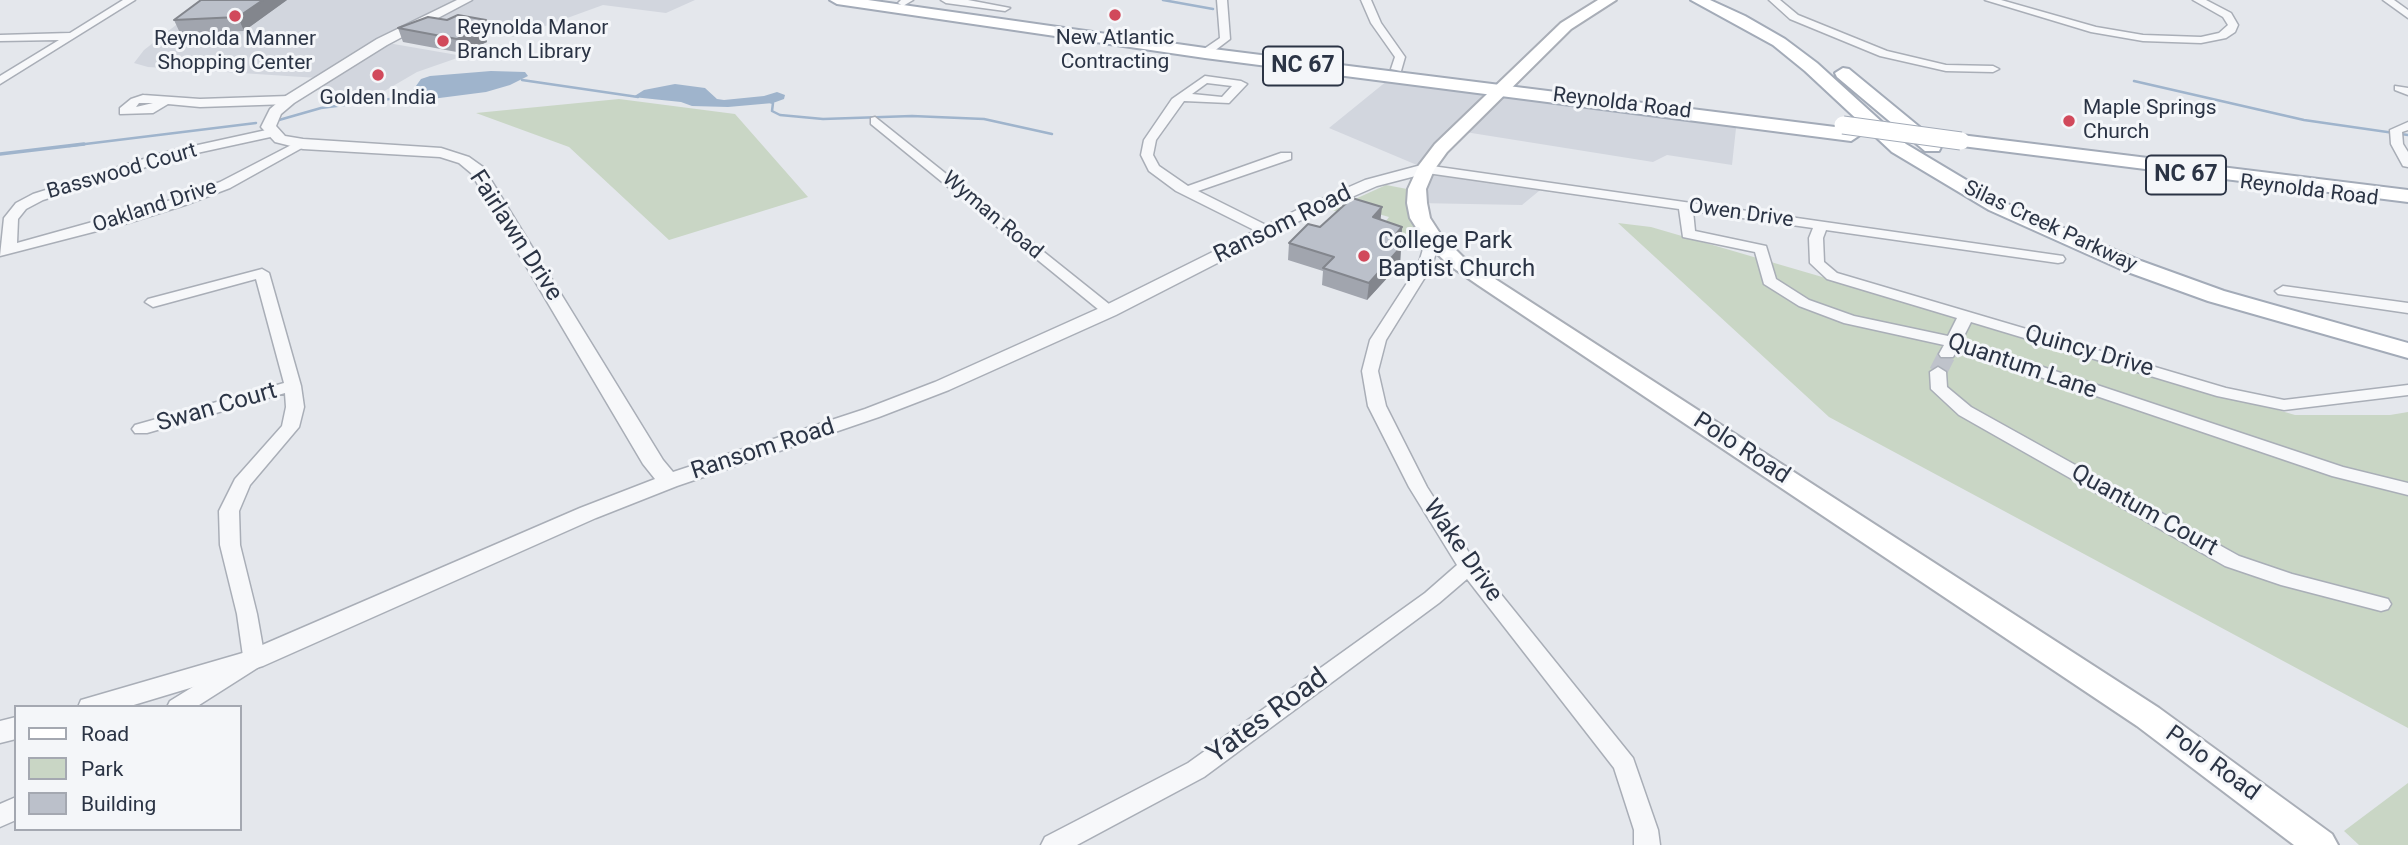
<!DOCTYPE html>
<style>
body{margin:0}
#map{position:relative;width:2408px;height:845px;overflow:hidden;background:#e4e7ec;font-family:Roboto,sans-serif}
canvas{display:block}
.legend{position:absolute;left:14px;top:705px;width:228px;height:126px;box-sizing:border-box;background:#f4f6f9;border:2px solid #a4a8b1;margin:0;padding:9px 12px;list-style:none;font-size:21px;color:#2b3445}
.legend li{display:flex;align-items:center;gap:14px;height:35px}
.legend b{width:35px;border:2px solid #a4a8b1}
</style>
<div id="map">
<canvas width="2408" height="845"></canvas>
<ul class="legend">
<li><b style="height:9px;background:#fff"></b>Road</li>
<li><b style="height:19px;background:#c9d6c5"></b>Park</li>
<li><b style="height:19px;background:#bbc0ca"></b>Building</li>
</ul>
</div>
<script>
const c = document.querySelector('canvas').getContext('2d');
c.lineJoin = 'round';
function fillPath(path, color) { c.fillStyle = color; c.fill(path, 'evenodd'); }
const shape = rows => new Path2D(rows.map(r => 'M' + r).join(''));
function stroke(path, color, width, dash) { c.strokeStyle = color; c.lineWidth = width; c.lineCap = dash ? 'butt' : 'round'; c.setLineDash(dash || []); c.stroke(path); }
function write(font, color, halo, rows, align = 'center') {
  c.font = font + ' Roboto,sans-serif'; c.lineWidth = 6; c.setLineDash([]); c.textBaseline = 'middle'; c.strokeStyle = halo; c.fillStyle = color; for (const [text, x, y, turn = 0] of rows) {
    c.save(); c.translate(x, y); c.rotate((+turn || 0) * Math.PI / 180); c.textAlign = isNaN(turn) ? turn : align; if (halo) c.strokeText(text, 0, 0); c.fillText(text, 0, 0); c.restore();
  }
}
fillPath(shape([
 [208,0,459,0,318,78,179,69,148,67,134,63,144,50],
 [473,0,695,0,666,13,603,5,515,37,421,22],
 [382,42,463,56,417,72,381,93,306,89],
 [1398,72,1431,75,1502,89,1737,119,1732,165,1667,155,1653,162,1459,131,1425,168,1545,186,1522,205,1417,203,1424,168,1329,128]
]), '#d2d6de');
fillPath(shape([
 [619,99,735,114,808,197,669,240,569,147,476,113],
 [1386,185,1407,189,1410,211,1421,238,1419,241,1399,235,1383,225,1389,217,1354,207,1346,214,1331,210],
 [1618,223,1651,227,2295,415,2390,415,2408,412,2408,728,1829,417],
 [2408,783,2408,845,2359,845,2344,831]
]), '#c9d6c5');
fillPath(shape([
 [491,71,525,72,528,76,510,85,486,92,424,100,408,97,421,79,430,76],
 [675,84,705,88,717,99,724,100,764,96,777,92,785,95,784,99,773,103,728,107,692,106,681,102,633,97,644,90]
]), '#9fb4cc');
stroke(shape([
 [1163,0,1213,9],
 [522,80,638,97],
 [2134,81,2304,120,2408,135],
 [768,101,773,103,772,111,780,115,823,119,912,116,984,119,1052,134],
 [279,120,321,108,413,96],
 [69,146,256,123]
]), '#9fb4cc', 2.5);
stroke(shape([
 [0,154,84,144]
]), '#9fb4cc', 3.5);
stroke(shape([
 [1938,372,1947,354]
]), '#bfc3cb', 18, [18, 9]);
const minor = shape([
 [123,0,135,0,0,84,0,76,59,40,0,41,0,35,70,33,123,0],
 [913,0,903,6,898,3,901,0,913,0],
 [941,0,968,0,1010,8,1005,11,946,3,941,0],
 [1217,0,1227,0,1230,39,1209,55,1201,55,1201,51,1220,38,1217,0],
 [1361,0,1371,0,1381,23,1405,57,1401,71,1391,69,1395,57,1371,23,1361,0],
 [1769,0,1780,0,1798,15,1887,51,1946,65,1993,66,1999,69,1993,72,1946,71,1880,56,1790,19,1769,0],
 [1985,0,2001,0,2096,27,2143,35,2201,37,2219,33,2228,25,2223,17,2193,0,2206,0,2231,13,2238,25,2235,32,2226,38,2201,43,2143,41,2091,32,1985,0],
 [2383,0,2394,0,2408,10,2408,18,2383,0],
 [1205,76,1241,81,1247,84,1229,103,1184,101,1156,140,1153,155,1159,166,1188,186,1281,153,1291,153,1291,159,1198,191,1272,228,1272,234,1262,234,1176,191,1149,171,1141,155,1144,140,1172,99,1205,76],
 [1207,83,1232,86,1222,97,1192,94,1207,83],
 [2395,86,2408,88,2408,95,2395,90,2395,86],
 [143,95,200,99,289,96,295,100,289,104,200,107,168,104,153,113,120,114,120,108,131,99,143,95],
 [139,103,153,103,136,107,139,103],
 [875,117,1114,308,1117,311,1114,314,1104,314,871,124,871,118,875,117],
 [2408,122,2408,130,2402,132,2403,144,2408,152,2408,167,2403,166,2391,144,2390,130,2408,122],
 [271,129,275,130,275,136,174,158,43,200,26,209,18,219,17,243,175,199,220,182,299,141,307,141,309,144,230,188,185,205,128,223,0,256,4,218,16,203,33,194,166,152,271,129],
 [1425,165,2063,256,2065,259,2063,262,2058,263,1826,230,1823,238,1824,262,1837,273,2226,388,2284,400,2408,385,2408,395,2284,410,2217,396,1971,322,1962,340,2343,467,2408,483,2408,495,2332,476,1958,349,1953,357,1941,357,1939,354,1944,345,1844,323,1799,306,1764,284,1755,252,1683,237,1679,209,1420,172,1420,166,1425,165],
 [1693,211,1813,228,1809,238,1810,263,1827,279,1957,318,1948,336,1854,316,1809,300,1776,279,1766,246,1695,231,1693,211],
 [1433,235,1440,239,1432,266,1386,340,1378,371,1386,406,1427,487,1475,562,1633,758,1658,830,1660,845,1634,845,1634,830,1614,768,1467,579,1439,603,1204,777,1077,845,1041,845,1045,837,1188,763,1425,593,1457,565,1409,487,1368,406,1362,371,1370,340,1418,266,1426,239,1433,235],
 [262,269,269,273,301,386,304,407,299,427,250,485,239,511,240,545,257,614,265,659,262,665,196,707,167,707,170,701,243,656,237,614,220,545,219,511,235,479,282,426,286,407,285,393,147,433,135,433,132,429,135,425,284,383,256,279,153,307,145,302,148,299,262,269],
 [2283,286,2408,303,2408,313,2278,294,2275,291,2283,286],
 [1938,367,1946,372,1947,387,1971,407,2239,556,2292,574,2388,599,2391,604,2388,609,2381,611,2281,585,2225,566,1959,415,1931,389,1930,372,1938,367],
 [16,797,16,820,0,827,0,804,16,797]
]);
const tertiary = shape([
 [457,0,472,0,387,45,294,103,281,114,276,126,285,136,303,139,441,148,469,157,483,167,663,460,673,472,865,409,935,382,1102,307,1301,208,1365,180,1425,164,1433,169,1431,172,1377,186,1313,214,1116,315,949,390,879,417,677,486,596,518,263,666,127,707,78,707,81,700,246,652,580,508,655,479,643,464,471,173,459,163,440,157,303,149,275,142,261,127,270,109,284,97,377,39,457,0],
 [16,717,16,739,0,743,0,721,16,717]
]);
const secondary = shape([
 [1598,0,1616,0,1571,29,1447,152,1434,170,1426,189,1427,203,1430,218,1441,235,1463,257,1492,277,2159,708,2332,834,2338,845,2294,845,2137,726,1478,285,1449,265,1426,243,1410,218,1407,203,1408,189,1419,165,1435,144,1561,23,1598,0]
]);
const primary = shape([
 [830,0,868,0,1205,48,1851,129,1860,135,1851,141,1205,58,837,4,830,0],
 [1691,0,1710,0,1745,16,1785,39,1817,63,1906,144,2003,202,2141,261,2224,291,2408,343,2408,358,2208,301,2125,271,1989,210,1892,152,1805,71,1773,45,1691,0],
 [1843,68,1849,69,1939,143,1941,147,1939,151,1925,151,1837,77,1835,73,1843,68],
 [1961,135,2408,190,2408,202,1954,145,1952,141,1954,137,1961,135]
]);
stroke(minor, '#a9aeb7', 3);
stroke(tertiary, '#a9aeb7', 3);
stroke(secondary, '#a9aeb7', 4);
stroke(primary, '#a3abb8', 4);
fillPath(minor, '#f7f8fa');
fillPath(tertiary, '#f7f8fa');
fillPath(secondary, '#fff');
fillPath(primary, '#fff');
const primaryBridge = shape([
 [1843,125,1961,141]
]);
stroke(primaryBridge, '#a3abb8', 19, []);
stroke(primaryBridge, '#fff', 17);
fillPath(shape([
 [287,0,244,31,180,33,174,20],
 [447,20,486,20,491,34,485,36,487,42,462,53,403,42,398,28],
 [1381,220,1402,227,1401,243,1398,246,1401,247,1400,264,1367,300,1322,285,1323,271,1288,260,1289,243]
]), '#a1a5ae');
fillPath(shape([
 [263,0,287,0,244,31,238,17],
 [486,20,491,34,485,36,487,42,462,53,457,39,470,27],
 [1382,207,1380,224,1373,217],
 [1402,227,1401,243,1387,259,1389,242],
 [1401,247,1400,264,1367,300,1369,283]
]), '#83868d');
const building = shape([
 [201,0,263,0,238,17,174,20,201,0],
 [458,15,486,20,470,27,482,28,457,39,398,28,428,17,447,20,458,15],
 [1352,198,1382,207,1373,217,1402,227,1389,242,1401,247,1369,283,1323,268,1334,257,1289,243,1308,224,1320,227,1352,198]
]);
fillPath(building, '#bbc0ca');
stroke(building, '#83868d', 2);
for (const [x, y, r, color] of [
 [1115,15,7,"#d1495b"],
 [235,16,7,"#d1495b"],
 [443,41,7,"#d1495b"],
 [378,75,7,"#d1495b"],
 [2069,121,7,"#d1495b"],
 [1364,256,7,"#d1495b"]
]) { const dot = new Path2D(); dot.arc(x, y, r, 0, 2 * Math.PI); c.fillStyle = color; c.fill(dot); stroke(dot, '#f4f6f9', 2.5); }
write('21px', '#2b3445', '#f4f6f9', [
 ["Reynolda Manor",457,29,"left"],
 ["Branch Library",457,53,"left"],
 ["New Atlantic",1115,39],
 ["Contracting",1115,63],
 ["Reynolda Manner",235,40],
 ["Shopping Center",235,64],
 ["Golden India",378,99],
 ["Maple Springs",2083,109,"left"],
 ["Church",2083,133,"left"]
]);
write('21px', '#2b3445', '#f4f6f9', [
 ["Reynolda Road",1622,104,7],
 ["Basswood Court",122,172,-16],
 ["Reynolda Road",2309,191,7],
 ["Oakland Drive",155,207,-18],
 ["Owen Drive",1741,214,8],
 ["Wyman Road",992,216,40],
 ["Silas Creek Parkway",2050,227,25]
]);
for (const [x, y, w] of [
 [1303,66,80],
 [2186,175,80]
]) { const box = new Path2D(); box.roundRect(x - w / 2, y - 19.5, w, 39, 5); c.fillStyle = '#f4f6f9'; c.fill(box); stroke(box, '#2b3445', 2); }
write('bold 23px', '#2b3445', null, [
 ["NC 67",1303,66],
 ["NC 67",2186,175]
]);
write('24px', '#2b3445', '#f4f6f9', [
 ["Ransom Road",1283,225,-26],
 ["Fairlawn Drive",515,236,57],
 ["Quincy Drive",2089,352,16],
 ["Quantum Lane",2022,367,19],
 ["Swan Court",217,408,-16],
 ["Polo Road",1741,449,33],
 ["Ransom Road",763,450,-18],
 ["Quantum Court",2144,511,29],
 ["Wake Drive",1462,551,55],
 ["Polo Road",2212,764,36]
]);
write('24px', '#2b3445', '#f4f6f9', [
 ["College Park",1378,242],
 ["Baptist Church",1378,270]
], 'left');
write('28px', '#2b3445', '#f4f6f9', [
 ["Yates Road",1268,717,-36]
]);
</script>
